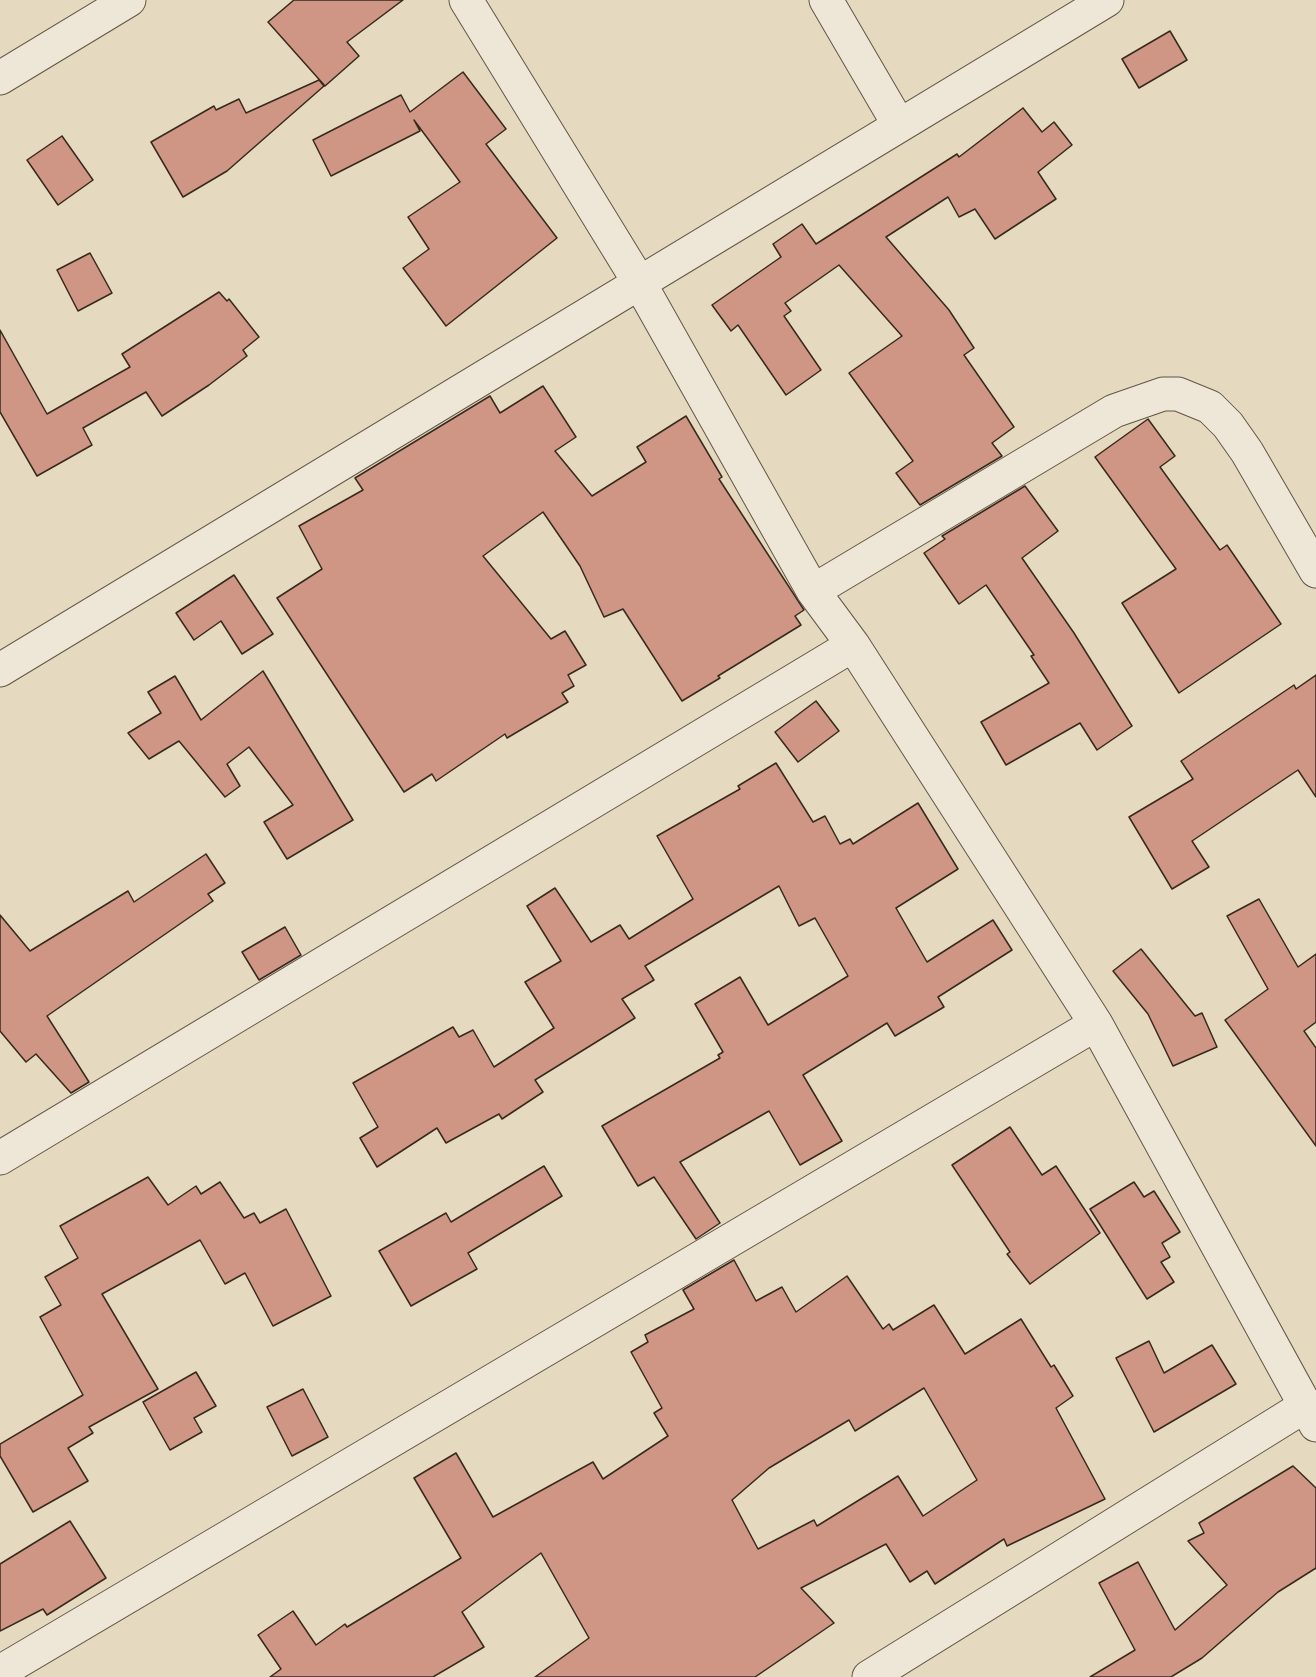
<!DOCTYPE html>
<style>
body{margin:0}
canvas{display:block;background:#e5d9c0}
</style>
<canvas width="1316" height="1677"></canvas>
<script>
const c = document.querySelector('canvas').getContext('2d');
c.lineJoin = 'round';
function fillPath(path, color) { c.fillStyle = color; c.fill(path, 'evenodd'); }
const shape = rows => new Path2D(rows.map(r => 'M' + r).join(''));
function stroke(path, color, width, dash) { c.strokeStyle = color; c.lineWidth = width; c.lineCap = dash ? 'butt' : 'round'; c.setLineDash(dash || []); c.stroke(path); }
const building = shape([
 [294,0,403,0,347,42,359,56,325,86,268,22,294,0],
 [1170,31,1187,60,1139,88,1122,59,1170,31],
 [463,72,506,129,486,144,557,238,446,326,403,268,429,249,408,217,460,182,414,120,420,131,331,176,313,140,401,95,410,112,463,72],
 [319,80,324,86,227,171,183,197,151,142,214,106,216,110,239,99,246,113,319,80],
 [1023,108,1042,132,1054,122,1072,145,1038,172,1056,199,995,239,975,209,959,217,948,197,886,237,949,310,974,348,964,355,1014,427,992,443,1002,456,920,505,896,473,913,461,849,373,902,336,839,265,785,303,791,311,784,316,821,370,786,395,738,325,731,331,712,305,781,257,773,244,802,224,816,244,957,154,959,157,1023,108],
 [62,136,93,180,58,205,27,160,62,136],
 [90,253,112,293,78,311,57,270,90,253],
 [219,292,227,301,229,299,259,337,243,350,247,356,209,385,162,416,146,392,83,428,92,445,37,476,0,412,0,330,47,414,130,367,122,354,219,292],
 [543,386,576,437,555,451,592,496,646,462,637,447,686,416,722,477,719,479,804,610,795,616,801,625,718,676,720,678,682,701,623,609,604,617,580,566,543,512,483,556,551,639,565,631,586,665,568,675,574,686,562,693,568,702,507,738,505,734,436,781,432,774,404,792,277,598,322,569,299,526,363,490,355,478,490,396,500,413,543,386],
 [1148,419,1175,456,1160,467,1220,550,1227,545,1281,624,1179,693,1122,603,1176,569,1095,457,1148,419],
 [1025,486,1058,531,1022,558,1074,633,1132,726,1097,750,1080,723,1006,765,981,722,1049,683,1031,656,1034,655,986,585,959,604,924,553,945,539,942,536,1025,486],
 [234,575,273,634,242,654,221,621,194,640,176,613,234,575],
 [263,671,353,820,287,859,264,822,293,805,249,747,227,764,240,786,225,797,179,741,149,759,128,733,161,713,148,692,175,676,201,720,263,671],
 [1316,675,1316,797,1298,770,1192,841,1209,867,1172,889,1129,817,1193,779,1181,761,1294,685,1296,689,1316,675],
 [816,701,839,731,798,762,775,732,816,701],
 [776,763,813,822,825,816,840,844,850,839,853,844,918,803,958,869,896,908,927,962,993,920,1012,950,938,997,944,1007,895,1036,887,1023,803,1075,842,1141,800,1165,769,1111,680,1162,720,1223,696,1239,654,1177,638,1186,602,1126,720,1058,718,1055,723,1052,695,1004,740,977,768,1025,848,976,815,918,799,926,779,886,645,966,654,980,622,999,635,1018,535,1080,543,1092,502,1119,499,1114,446,1143,437,1128,377,1167,360,1138,378,1127,353,1083,453,1027,459,1037,473,1030,494,1067,554,1028,525,982,561,961,527,906,555,888,591,942,620,925,629,939,693,899,657,836,740,789,738,786,776,763],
 [206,854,225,883,208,894,213,901,47,1016,89,1082,71,1093,36,1054,26,1062,0,1031,0,915,30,951,128,891,134,902,206,854],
 [1259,899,1298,967,1316,954,1316,1022,1304,1031,1316,1048,1316,1146,1225,1020,1268,989,1227,916,1259,899],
 [285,927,301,955,259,980,242,952,285,927],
 [1141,949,1195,1016,1202,1013,1217,1047,1173,1066,1148,1014,1113,971,1141,949],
 [1010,1127,1042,1175,1056,1166,1100,1233,1030,1284,1007,1254,1010,1252,952,1165,1010,1127],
 [544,1166,562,1196,468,1253,477,1269,411,1306,379,1251,446,1213,451,1222,544,1166],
 [148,1177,168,1205,196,1186,201,1194,220,1182,244,1218,254,1213,260,1223,286,1209,331,1296,273,1326,245,1273,225,1284,200,1240,102,1294,158,1389,89,1427,93,1433,68,1448,88,1481,33,1512,0,1456,0,1444,83,1395,40,1317,61,1305,45,1277,78,1258,60,1226,148,1177],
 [1134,1182,1144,1197,1154,1191,1180,1232,1162,1243,1170,1257,1161,1262,1174,1282,1147,1299,1090,1209,1134,1182],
 [734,1260,756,1301,782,1287,796,1312,847,1276,883,1329,889,1324,893,1330,934,1305,965,1354,1021,1319,1051,1367,1054,1365,1073,1396,1056,1408,1105,1499,1007,1546,1004,1539,935,1584,927,1571,910,1582,886,1544,801,1588,834,1623,755,1677,535,1677,589,1638,541,1553,462,1612,484,1647,433,1677,270,1677,281,1669,258,1635,293,1611,316,1645,345,1624,347,1627,461,1558,414,1478,456,1453,493,1517,593,1462,603,1479,668,1436,654,1413,662,1408,631,1352,648,1342,645,1335,694,1309,683,1290,734,1260],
 [924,1388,977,1480,923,1516,898,1476,817,1526,814,1520,758,1549,732,1500,769,1468,849,1420,855,1431,924,1388],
 [1149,1341,1164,1373,1212,1345,1236,1384,1154,1432,1116,1358,1149,1341],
 [196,1372,216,1406,194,1418,202,1432,170,1450,143,1402,196,1372],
 [303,1389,328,1437,292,1456,267,1407,303,1389],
 [1293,1466,1316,1488,1316,1568,1278,1592,1202,1658,1171,1677,1090,1677,1135,1650,1099,1583,1138,1562,1175,1630,1227,1585,1188,1541,1204,1533,1199,1523,1293,1466],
 [70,1521,106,1578,47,1615,43,1609,0,1631,0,1564,70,1521]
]);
fillPath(building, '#d09685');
stroke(building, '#372a1c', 1.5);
const minor = shape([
 [466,0,639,282,813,591,853,645,1096,1024,1316,1425],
 [826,0,899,125],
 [0,78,129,0],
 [813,591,1114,411,1163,394,1178,394,1210,407,1228,425,1247,452,1316,571],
 [0,670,1107,0],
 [0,1158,853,645],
 [0,1672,1096,1024],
 [869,1677,1305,1406]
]);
stroke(minor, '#625645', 35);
stroke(minor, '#eee6d6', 33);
</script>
